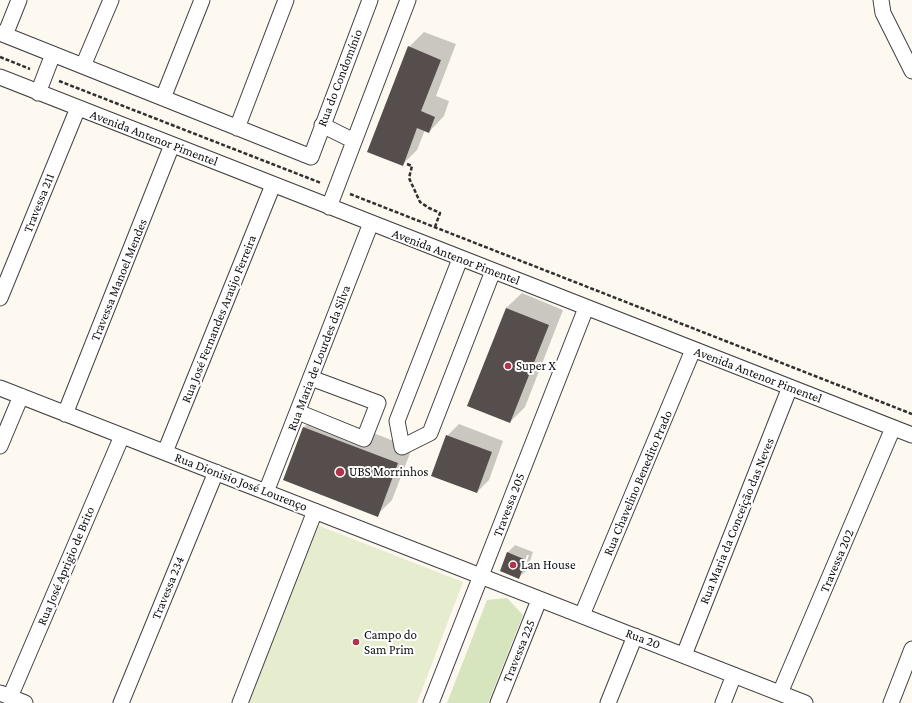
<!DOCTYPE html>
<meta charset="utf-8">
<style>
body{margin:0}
canvas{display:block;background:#fdf9f1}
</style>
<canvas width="912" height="703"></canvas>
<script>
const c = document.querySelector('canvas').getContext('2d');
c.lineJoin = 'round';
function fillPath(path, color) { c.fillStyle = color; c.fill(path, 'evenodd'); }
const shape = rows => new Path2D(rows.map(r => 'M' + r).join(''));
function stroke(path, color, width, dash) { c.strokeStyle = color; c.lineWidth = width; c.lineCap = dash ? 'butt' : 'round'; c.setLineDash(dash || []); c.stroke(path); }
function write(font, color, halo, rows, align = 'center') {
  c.font = font + ' "Crimson Pro",serif'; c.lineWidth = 4; c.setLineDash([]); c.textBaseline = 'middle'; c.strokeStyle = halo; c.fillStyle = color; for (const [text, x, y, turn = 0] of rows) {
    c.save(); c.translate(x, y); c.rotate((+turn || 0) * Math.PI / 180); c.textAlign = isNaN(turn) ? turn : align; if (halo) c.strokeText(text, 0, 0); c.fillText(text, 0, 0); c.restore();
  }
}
fillPath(shape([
 [507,598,523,615,488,703,447,703,487,600]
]), '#d7e5be');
fillPath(shape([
 [317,525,463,582,417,703,249,703]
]), '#e6edcf');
fillPath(shape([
 [424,32,456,44,436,96,449,101,444,116,429,132,425,130,417,150,402,165,409,47],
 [522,293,563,310,525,407,510,422,506,308],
 [319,412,412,448,392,500,377,515,284,480,304,427],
 [459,424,503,441,489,480,477,492,447,436],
 [515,545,533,552,527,570,519,577,507,553],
 [527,555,529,555,524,570,522,570]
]), '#0003');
fillPath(shape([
 [408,46,441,60,421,111,435,117,429,133,417,128,403,166,367,152],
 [506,308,549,325,510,423,467,406],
 [303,427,398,463,378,517,283,480],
 [446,435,492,452,477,493,431,476],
 [507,552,526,560,519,579,500,571]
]), '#564e4c');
const street = shape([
 [881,0,883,13,912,71],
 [0,33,311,157,370,0],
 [5,35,19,0],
 [83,66,111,0],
 [0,77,912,435],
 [38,93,53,54],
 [163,98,202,0],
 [322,125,354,141],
 [237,128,286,0],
 [329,207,408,0],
 [460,259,397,421,402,447,430,433,493,271],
 [0,298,78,108],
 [0,388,805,703],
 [298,412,364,439,378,403,311,378],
 [65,414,172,145],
 [0,446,21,396],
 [165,452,273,185],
 [266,492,371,223],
 [582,615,693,350],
 [684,655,790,387],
 [0,693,25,703],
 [780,693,893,428],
 [10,697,122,436],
 [121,703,216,472],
 [240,703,315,511],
 [431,703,586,308],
 [498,703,539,600],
 [608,703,635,636],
 [723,703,734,675],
 [891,703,912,649]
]);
stroke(street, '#414141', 17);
stroke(shape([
 [0,57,30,69],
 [59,81,321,183],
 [407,164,412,166,409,178,420,202,429,208,440,213,435,227],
 [350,194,912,414]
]), '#303030', 2.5, [4, 2]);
stroke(street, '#fff', 15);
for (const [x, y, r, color] of [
 [508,366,4,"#b0354a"],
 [340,472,5,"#b0354a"],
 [513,565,4,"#b0354a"],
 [356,642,4,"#b0354a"]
]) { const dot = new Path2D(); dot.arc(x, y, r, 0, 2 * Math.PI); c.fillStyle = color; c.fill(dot); stroke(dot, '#fff', 1.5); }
write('13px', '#0e0e0e', '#fff', [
 ["Rua do Condomínio",340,78,-69],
 ["Avenida Antenor Pimentel",154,138,21],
 ["Travessa 211",39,203,-68],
 ["Avenida Antenor Pimentel",456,257,21],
 ["Travessa Manoel Mendes",119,280,-68],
 ["Rua José Fernandes Araújo Ferreira",219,319,-68],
 ["Rua Maria de Lourdes da Silva",319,358,-69],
 ["Avenida Antenor Pimentel",758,375,21],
 ["Rua Dionisio José Lourenço",241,482,21],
 ["Rua Chavelino Benedito Prado",638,483,-67],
 ["Travessa 205",509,505,-69],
 ["Rua Maria da Conceição das Neves",737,521,-68],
 ["Travessa 202",837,561,-67],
 ["Rua José Aprigio de Brito",66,566,-67],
 ["Travessa 234",168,588,-68],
 ["Rua 20",643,639,21],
 ["Travessa 225",519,651,-68]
]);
write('13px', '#0e0e0e', '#fff', [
 ["Super X",516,366],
 ["UBS Morrinhos",349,472],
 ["Lan House",521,565],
 ["Campo do",364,635],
 ["Sam Prim",364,650]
], 'left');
</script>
